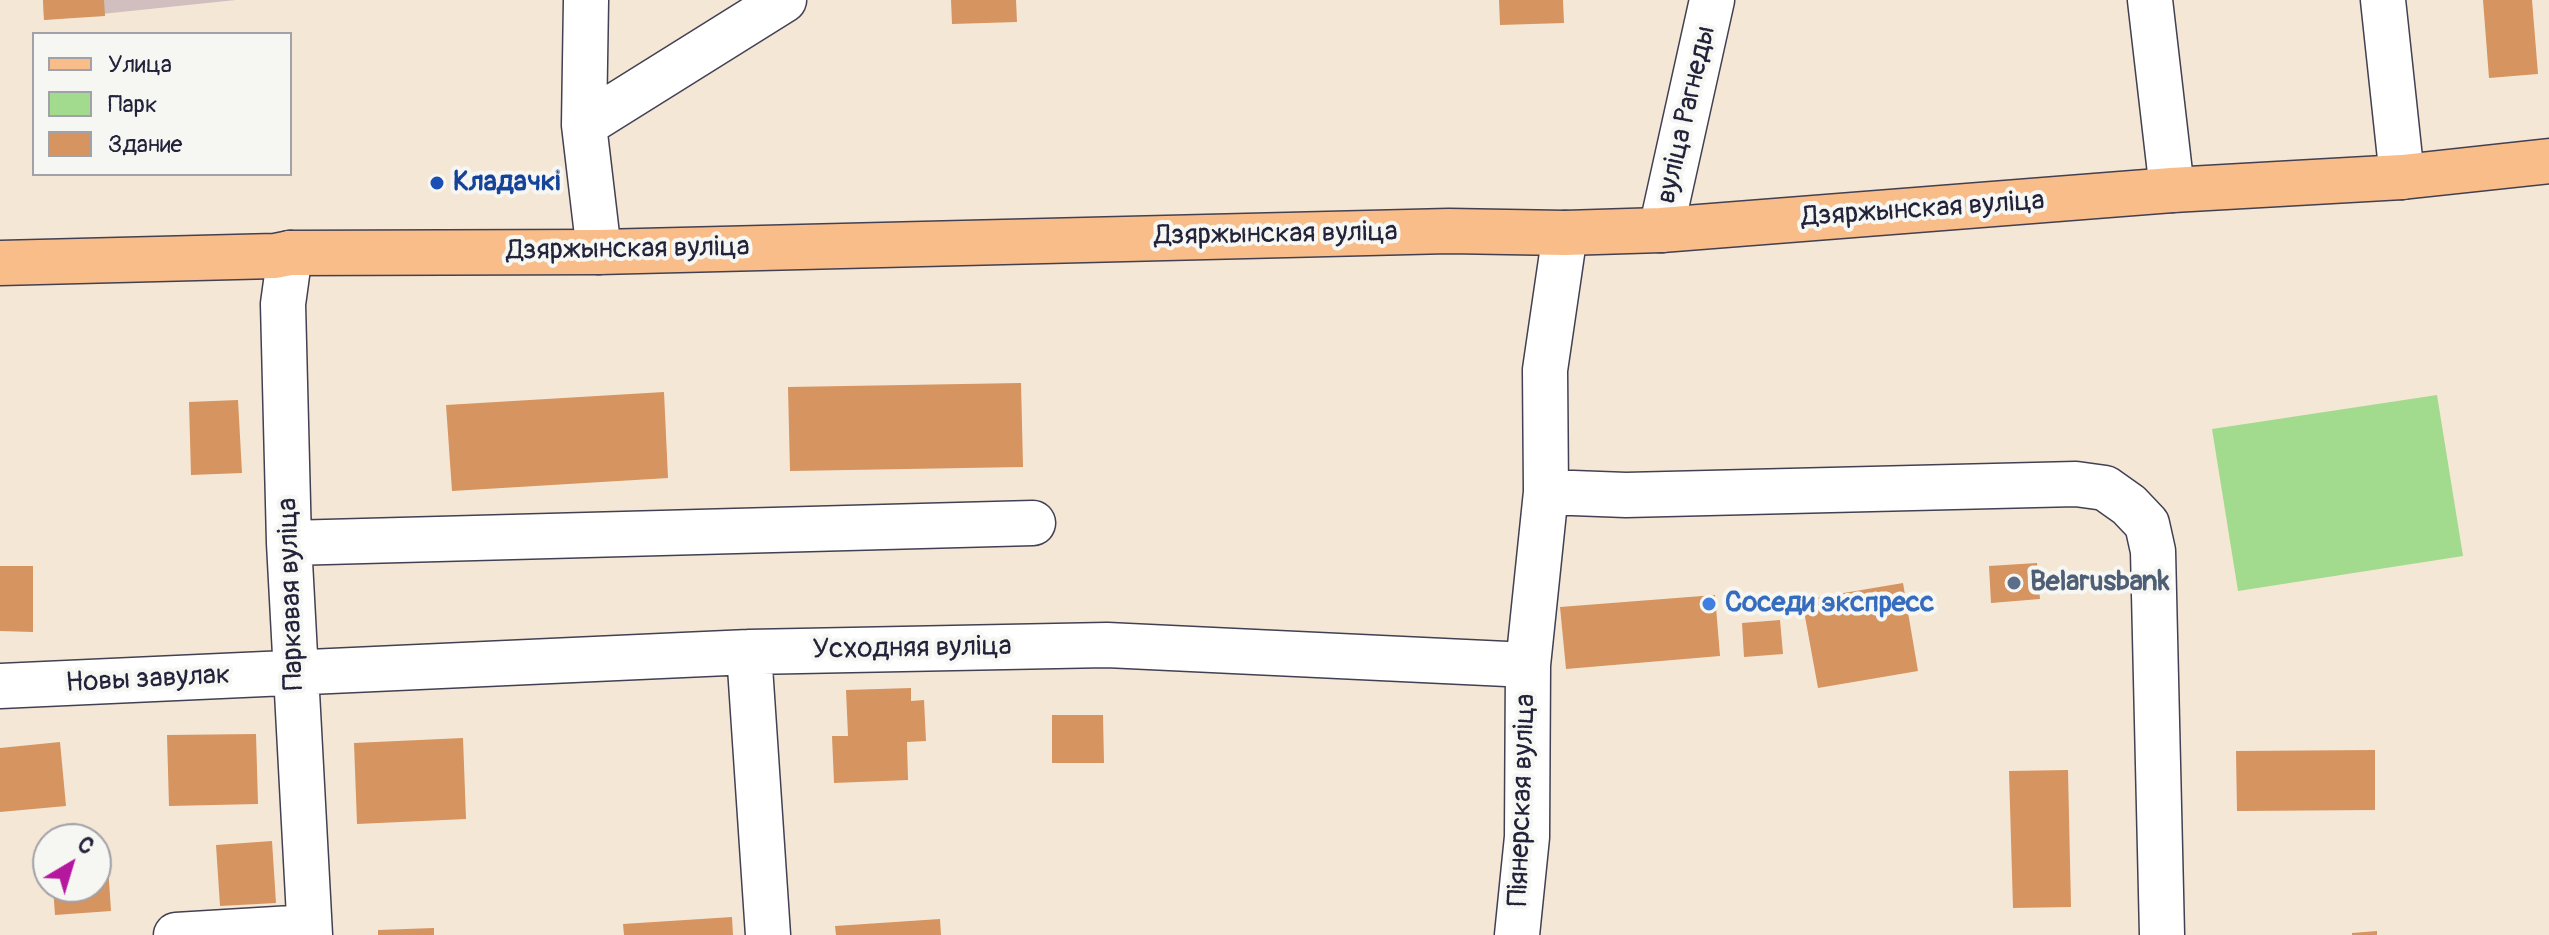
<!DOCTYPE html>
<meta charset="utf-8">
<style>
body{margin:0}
#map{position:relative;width:2549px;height:935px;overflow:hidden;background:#f5e7d6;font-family:Pangolin,sans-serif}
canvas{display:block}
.legend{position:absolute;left:32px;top:32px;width:260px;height:144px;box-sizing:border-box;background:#f6f6f2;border:2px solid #a1a1a9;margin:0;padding:10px 14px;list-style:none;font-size:24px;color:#22223b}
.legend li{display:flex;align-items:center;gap:16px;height:40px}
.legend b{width:40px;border:2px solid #a1a1a9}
.north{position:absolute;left:32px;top:823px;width:80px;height:80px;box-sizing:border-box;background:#f6f6f2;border:2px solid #a1a1a9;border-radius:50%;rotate:38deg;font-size:22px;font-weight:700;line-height:32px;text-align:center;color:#22223b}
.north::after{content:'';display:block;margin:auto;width:28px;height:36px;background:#b5179e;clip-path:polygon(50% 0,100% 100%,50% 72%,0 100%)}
</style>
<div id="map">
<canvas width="2549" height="935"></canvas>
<ul class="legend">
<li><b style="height:10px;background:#f8bd89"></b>Улица</li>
<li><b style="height:22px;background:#a2db8d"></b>Парк</li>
<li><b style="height:22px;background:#d59460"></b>Здание</li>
</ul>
<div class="north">С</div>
</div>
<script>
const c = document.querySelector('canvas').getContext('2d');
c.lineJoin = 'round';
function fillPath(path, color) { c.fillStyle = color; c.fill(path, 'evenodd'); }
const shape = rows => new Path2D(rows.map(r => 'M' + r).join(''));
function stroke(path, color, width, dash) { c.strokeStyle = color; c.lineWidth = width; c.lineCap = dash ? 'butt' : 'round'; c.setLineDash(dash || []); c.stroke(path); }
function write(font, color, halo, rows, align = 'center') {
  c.font = font + ' Pangolin,sans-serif'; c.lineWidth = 8; c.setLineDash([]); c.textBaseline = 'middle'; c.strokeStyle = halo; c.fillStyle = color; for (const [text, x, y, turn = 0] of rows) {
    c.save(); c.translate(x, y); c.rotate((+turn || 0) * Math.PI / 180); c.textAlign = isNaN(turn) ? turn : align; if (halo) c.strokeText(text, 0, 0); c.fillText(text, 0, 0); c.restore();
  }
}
fillPath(shape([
 [43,0,236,0,44,20]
]), '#d1bfbf');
fillPath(shape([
 [2437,395,2463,556,2238,591,2212,429]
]), '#a2db8d');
fillPath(shape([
 [43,0,104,0,105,16,44,20],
 [951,0,1016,0,1017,22,952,24],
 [1499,0,1563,0,1564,23,1500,25],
 [2483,0,2532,0,2538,74,2489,78],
 [1021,383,1023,467,790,471,788,387],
 [664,392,668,478,452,491,446,405],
 [238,400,242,473,191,475,189,402],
 [2037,563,2040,599,1991,603,1989,566],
 [0,566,33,566,33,632,0,631],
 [1903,583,1918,671,1818,688,1802,600],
 [1715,595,1720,656,1566,669,1560,607],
 [1780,620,1783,654,1744,657,1742,623],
 [911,688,911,701,924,700,926,741,907,742,908,780,834,783,832,736,848,736,846,690],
 [1052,715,1103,715,1104,763,1052,763],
 [256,734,258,804,169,806,167,735],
 [463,738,466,819,357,824,354,743],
 [60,742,66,806,0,812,0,748],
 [2375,750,2375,810,2237,811,2236,751],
 [2068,770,2071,907,2013,908,2009,771],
 [272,841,276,903,220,906,216,845],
 [107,850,111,911,55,915,53,887,96,887,96,851],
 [732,917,733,935,624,935,623,924],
 [940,919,941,935,836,935,835,926],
 [434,928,434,935,378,935,378,930],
 [2377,931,2377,935,2352,935,2352,933]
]), '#d59460');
const minor = shape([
 [586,0,584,125,599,252],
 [2150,0,2172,190],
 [2383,0,2402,177],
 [584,125,784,0],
 [1661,230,1712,0],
 [290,253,283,304,289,543,310,935],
 [1546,492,1626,495,2076,484,2105,488,2129,505,2147,524,2153,551,2162,935],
 [289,543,1033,523],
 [749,652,768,935],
 [0,686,749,652,1107,645,1528,665],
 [176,935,309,927],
 [1517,935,1527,837,1528,665,1546,492,1545,370,1565,233]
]);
const major = shape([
 [0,263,275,256,290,253,599,252,1449,231,1565,233,1661,230,2172,190,2402,177,2549,161]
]);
stroke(minor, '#424052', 47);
stroke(major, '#424052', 47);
stroke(minor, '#fff', 44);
stroke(major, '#f8bd89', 44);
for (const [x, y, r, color] of [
 [437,183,8,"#1a4fb4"],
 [2014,583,8,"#5c6f8a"],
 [1709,604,8,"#3f7fe0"]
]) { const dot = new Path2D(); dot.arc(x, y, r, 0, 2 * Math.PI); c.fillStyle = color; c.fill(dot); stroke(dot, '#f6f6f2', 3); }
write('28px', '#22223b', '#f6f6f2', [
 ["вуліца Рагнеды",1687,115,-77],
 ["Дзяржынская вуліца",1923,210,-4],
 ["Дзяржынская вуліца",1276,235,-1],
 ["Дзяржынская вуліца",628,250,-1],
 ["Паркавая вуліца",292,594,-92],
 ["Усходняя вуліца",912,649,-1],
 ["Новы завулак",148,680,-3],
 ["Піянерская вуліца",1523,800,-88]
]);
write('bold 28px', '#164399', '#f6f6f2', [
 ["Кладачкі",453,183]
], 'left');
write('bold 28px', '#4e5e75', '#f6f6f2', [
 ["Belarusbank",2030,583]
], 'left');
write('bold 28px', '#366cbe', '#f6f6f2', [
 ["Соседи экспресс",1725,604]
], 'left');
</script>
